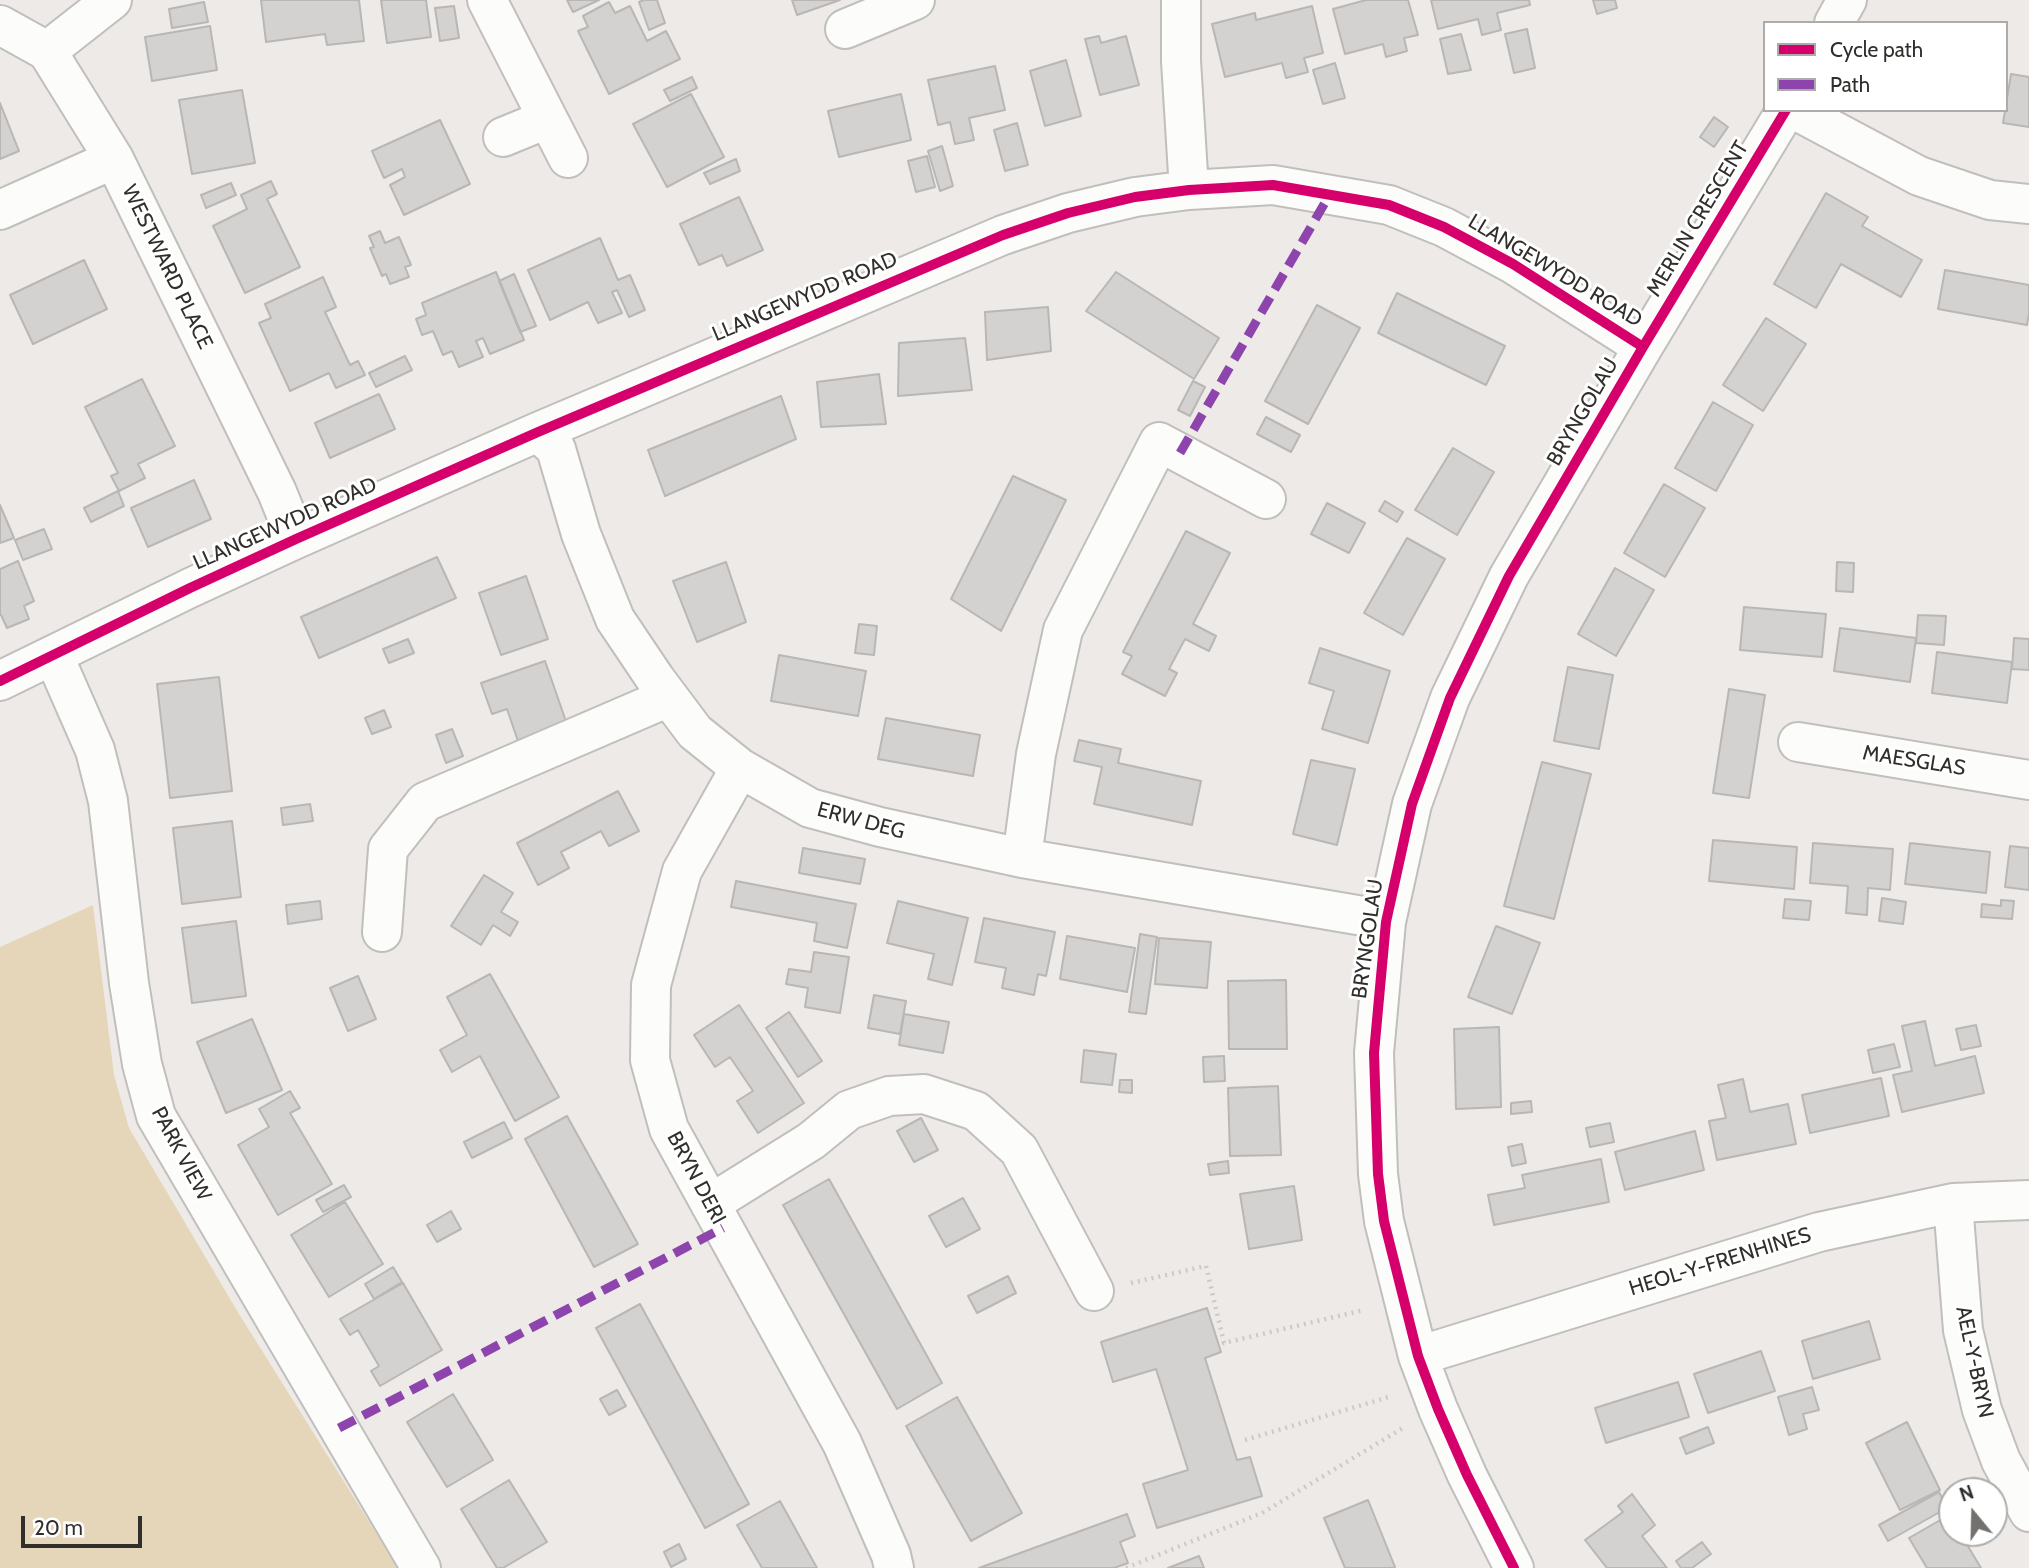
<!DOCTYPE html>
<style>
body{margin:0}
#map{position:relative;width:2029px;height:1568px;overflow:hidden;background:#edeae7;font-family:Cabin,sans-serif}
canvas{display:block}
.legend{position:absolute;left:1763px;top:21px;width:245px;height:91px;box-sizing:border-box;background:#fff;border:2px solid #adacab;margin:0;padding:9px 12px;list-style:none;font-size:21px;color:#312f2c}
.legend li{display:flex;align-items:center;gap:14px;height:35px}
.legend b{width:35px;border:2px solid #adacab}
.north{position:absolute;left:1938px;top:1477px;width:70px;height:70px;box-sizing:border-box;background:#fff;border:2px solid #adacab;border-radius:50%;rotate:341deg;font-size:19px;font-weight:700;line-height:28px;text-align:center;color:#312f2c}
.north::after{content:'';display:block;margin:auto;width:24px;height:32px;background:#73706d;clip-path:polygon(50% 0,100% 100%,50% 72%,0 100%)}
.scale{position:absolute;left:21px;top:1516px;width:121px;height:32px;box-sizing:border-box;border:4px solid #312f2c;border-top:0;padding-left:9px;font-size:21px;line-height:24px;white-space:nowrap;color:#312f2c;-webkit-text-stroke:5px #fff;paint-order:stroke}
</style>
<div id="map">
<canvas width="2029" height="1568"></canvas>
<ul class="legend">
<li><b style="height:9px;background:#d6006c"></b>Cycle path</li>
<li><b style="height:9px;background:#8e44ad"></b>Path</li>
</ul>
<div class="north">N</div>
<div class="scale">20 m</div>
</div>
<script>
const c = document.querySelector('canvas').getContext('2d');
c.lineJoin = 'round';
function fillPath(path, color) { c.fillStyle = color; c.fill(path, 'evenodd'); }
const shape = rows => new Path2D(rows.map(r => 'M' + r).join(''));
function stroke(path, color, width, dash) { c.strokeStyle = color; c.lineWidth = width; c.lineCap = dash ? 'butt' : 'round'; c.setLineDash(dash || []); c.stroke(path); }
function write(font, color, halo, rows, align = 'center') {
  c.font = font + ' Cabin,sans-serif'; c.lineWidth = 6; c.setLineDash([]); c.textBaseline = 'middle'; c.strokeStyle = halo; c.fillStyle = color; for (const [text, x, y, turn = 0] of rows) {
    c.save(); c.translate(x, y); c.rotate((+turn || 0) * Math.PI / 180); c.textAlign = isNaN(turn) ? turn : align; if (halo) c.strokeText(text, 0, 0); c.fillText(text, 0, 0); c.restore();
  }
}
fillPath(shape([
 [93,905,114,1075,129,1128,239,1314,398,1568,0,1568,0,947]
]), '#e6d6b9');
const building = shape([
 [261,0,359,0,364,41,327,45,325,34,266,42,261,0],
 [381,0,426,0,431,37,387,43,381,0],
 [567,0,599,0,573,12,567,0],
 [644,0,657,0,665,23,649,30,639,2,644,0],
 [792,0,840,0,797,15,792,0],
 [1366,0,1408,0,1418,35,1404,38,1407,51,1386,57,1383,44,1345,54,1333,9,1366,0],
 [1431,0,1529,0,1530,5,1497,13,1501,30,1482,35,1478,19,1438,29,1431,0],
 [1593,0,1615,0,1617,8,1597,14,1593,0],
 [204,2,208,22,172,28,169,9,204,2],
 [609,2,615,13,630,6,647,41,666,31,680,59,609,94,578,31,588,27,583,16,609,2],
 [454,6,459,38,440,41,435,8,454,6],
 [1312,6,1323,53,1304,58,1308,72,1286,78,1282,63,1225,77,1212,24,1255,13,1256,20,1312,6],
 [210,26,217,70,152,81,145,37,210,26],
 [1527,29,1535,68,1514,73,1505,34,1527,29],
 [1461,34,1471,70,1448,74,1440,39,1461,34],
 [1099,36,1101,43,1126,36,1139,85,1100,95,1085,39,1099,36],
 [1066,60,1081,116,1045,126,1030,71,1066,60],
 [1335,63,1345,98,1323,104,1313,70,1335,63],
 [995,66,1005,110,969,118,974,140,955,144,950,122,938,125,928,80,995,66],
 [2011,74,2029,77,2029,127,2003,123,2011,74],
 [692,77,697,88,670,101,664,90,692,77],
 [242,90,255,163,192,174,179,100,242,90],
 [691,94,724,157,667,187,633,124,691,94],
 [901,94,911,140,839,157,828,111,901,94],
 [0,103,19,151,0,159,0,103],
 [1714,117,1728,127,1714,147,1700,137,1714,117],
 [440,120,470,184,404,215,390,185,405,177,402,169,384,178,372,151,440,120],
 [1017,123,1028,165,1005,171,994,130,1017,123],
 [942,146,953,186,940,191,928,151,942,146],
 [927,156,935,187,916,192,908,161,927,156],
 [736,159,740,171,710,184,704,173,736,159],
 [271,181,277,194,267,199,300,267,245,293,213,226,247,209,241,195,271,181],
 [231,183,236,195,206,208,201,195,231,183],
 [1826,193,1868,217,1862,226,1922,260,1901,297,1841,264,1816,308,1774,284,1826,193],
 [739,197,763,250,727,266,722,255,699,265,680,224,739,197],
 [380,231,385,243,399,237,411,265,405,267,409,277,390,284,386,274,382,276,370,248,374,247,369,236,380,231],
 [600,238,618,280,630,275,645,310,629,317,617,290,612,292,622,313,598,323,588,302,550,320,528,270,600,238],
 [84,260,107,309,33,344,10,295,84,260],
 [1945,270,2029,285,2029,313,2027,325,1938,309,1945,270],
 [496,272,524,340,490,354,483,338,476,341,483,357,459,367,452,351,443,355,433,331,422,335,416,319,426,315,422,303,496,272],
 [1116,272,1219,338,1194,379,1086,311,1116,272],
 [514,274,536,326,520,332,499,281,514,274],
 [323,277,336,307,325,312,350,365,358,361,365,375,336,388,329,373,290,391,259,323,271,318,265,304,323,277],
 [1397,293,1505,346,1486,385,1378,333,1397,293],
 [1317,305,1360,328,1308,424,1265,401,1317,305],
 [1048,307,1051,351,987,360,985,312,1048,307],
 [1766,318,1806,344,1763,411,1723,385,1766,318],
 [965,338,972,390,898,396,899,343,965,338],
 [405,356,412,370,376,387,369,373,405,356],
 [879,374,886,424,821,427,817,382,879,374],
 [142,379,175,446,138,464,145,478,119,491,111,476,118,473,85,407,142,379],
 [1193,381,1205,387,1190,416,1178,410,1193,381],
 [379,394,395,429,330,458,315,423,379,394],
 [781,396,796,439,665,496,648,450,781,396],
 [1713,402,1753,425,1716,491,1675,468,1713,402],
 [1266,417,1300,435,1291,452,1257,434,1266,417],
 [1453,448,1494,472,1457,535,1415,510,1453,448],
 [1013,476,1066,500,1001,631,951,599,1013,476],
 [194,480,211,519,148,547,131,508,194,480],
 [1664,484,1705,508,1665,577,1624,553,1664,484],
 [118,491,124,506,91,522,84,508,118,491],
 [1385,501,1403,512,1397,522,1379,511,1385,501],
 [1327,503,1365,523,1349,553,1311,534,1327,503],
 [0,505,14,538,0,543,0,505],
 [44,529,52,549,23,560,15,540,44,529],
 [1186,531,1230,553,1193,624,1216,636,1209,651,1185,639,1169,669,1177,673,1165,696,1122,674,1132,656,1123,652,1186,531],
 [1407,538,1445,559,1403,635,1364,613,1407,538],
 [437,557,456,598,319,658,301,617,437,557],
 [18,561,34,601,24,606,29,619,7,628,1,615,0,615,0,569,18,561],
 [726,562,746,622,697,642,673,581,726,562],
 [1837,562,1854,563,1853,592,1836,591,1837,562],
 [1615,568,1654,590,1616,656,1578,634,1615,568],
 [526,576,548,639,501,655,479,593,526,576],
 [1744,607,1826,614,1822,657,1740,650,1744,607],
 [1918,615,1946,616,1944,645,1916,643,1918,615],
 [859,624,877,626,874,655,855,653,859,624],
 [1840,628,1916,638,1910,682,1834,671,1840,628],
 [2014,638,2029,639,2029,670,2012,669,2014,638],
 [408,639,414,653,389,663,383,649,408,639],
 [1320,648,1390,671,1368,743,1322,729,1334,691,1309,683,1320,648],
 [1937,652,2012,662,2007,703,1932,693,1937,652],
 [779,655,866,671,858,716,771,701,779,655],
 [545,661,569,730,520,747,507,709,492,714,481,683,545,661],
 [1568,667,1613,675,1599,749,1554,741,1568,667],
 [219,677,232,791,170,798,157,684,219,677],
 [1729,689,1765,695,1749,798,1713,793,1729,689],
 [384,710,391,727,372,734,365,718,384,710],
 [886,718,980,735,973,776,878,759,886,718],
 [452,729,463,756,446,763,436,735,452,729],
 [1079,740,1121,749,1118,763,1201,781,1192,825,1094,804,1102,767,1074,761,1079,740],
 [1311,760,1355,769,1337,845,1293,834,1311,760],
 [1542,762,1591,774,1554,919,1504,906,1542,762],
 [618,791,639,831,609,846,601,831,561,852,569,868,538,885,517,843,618,791],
 [310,804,313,821,283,825,281,808,310,804],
 [232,821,241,897,182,904,173,828,232,821],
 [1713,840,1797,847,1794,889,1709,881,1713,840],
 [1813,843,1893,849,1890,890,1868,888,1867,915,1846,913,1848,886,1810,883,1813,843],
 [1910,843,1990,852,1986,893,1905,884,1910,843],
 [2010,846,2029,848,2029,890,2005,887,2010,846],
 [803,848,865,859,860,884,799,873,803,848],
 [484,875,513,893,501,912,518,922,510,936,493,925,481,945,451,926,484,875],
 [736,881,856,904,847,948,814,941,817,923,731,907,736,881],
 [1882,898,1906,902,1903,924,1879,921,1882,898],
 [1785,899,1811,901,1809,920,1783,918,1785,899],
 [2001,900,2014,901,2012,919,1981,917,1982,904,2001,906,2001,900],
 [320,901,322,919,288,924,286,905,320,901],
 [898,901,968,918,952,985,928,979,934,954,887,943,898,901],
 [984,918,1055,932,1046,976,1038,974,1034,995,1002,988,1006,968,975,962,984,918],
 [236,921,246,996,192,1003,182,928,236,921],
 [1496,926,1540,943,1512,1014,1468,997,1496,926],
 [1140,934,1157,937,1146,1014,1129,1012,1140,934],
 [1067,936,1135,948,1127,992,1060,979,1067,936],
 [1159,938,1211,942,1207,988,1155,984,1159,938],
 [814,952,849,957,840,1013,805,1007,808,988,786,984,789,969,811,972,814,952],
 [490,974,559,1097,515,1121,480,1056,452,1072,440,1050,467,1035,447,997,490,974],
 [358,976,376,1019,348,1031,330,988,358,976],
 [1286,980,1287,1049,1229,1049,1228,981,1286,980],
 [874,995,906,1001,900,1034,868,1028,874,995],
 [739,1005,804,1103,758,1133,737,1101,753,1091,730,1057,715,1067,694,1035,739,1005],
 [789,1012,822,1061,798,1077,766,1028,789,1012],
 [904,1014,949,1022,943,1053,899,1045,904,1014],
 [252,1019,282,1090,226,1113,197,1042,252,1019],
 [1925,1021,1935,1066,1975,1056,1984,1093,1902,1112,1893,1075,1912,1071,1902,1026,1925,1021],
 [1976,1025,1981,1046,1961,1050,1956,1029,1976,1025],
 [1499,1027,1501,1107,1456,1109,1454,1029,1499,1027],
 [1894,1044,1900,1067,1873,1073,1868,1050,1894,1044],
 [1084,1050,1116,1054,1112,1085,1081,1082,1084,1050],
 [1224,1056,1225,1081,1204,1082,1203,1057,1224,1056],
 [1881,1078,1889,1116,1810,1133,1802,1095,1881,1078],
 [1743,1079,1750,1112,1788,1104,1796,1144,1717,1160,1709,1121,1726,1118,1718,1085,1743,1079],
 [1120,1080,1132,1080,1132,1093,1119,1092,1120,1080],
 [1278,1086,1281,1155,1230,1156,1228,1088,1278,1086],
 [290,1091,300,1108,290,1113,332,1184,278,1215,238,1145,269,1127,259,1109,290,1091],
 [1531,1101,1532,1112,1511,1114,1511,1103,1531,1101],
 [567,1116,638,1244,594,1267,525,1139,567,1116],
 [921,1118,938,1150,914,1162,897,1131,921,1118],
 [504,1122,512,1138,472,1158,464,1142,504,1122],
 [1610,1123,1614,1142,1590,1147,1586,1128,1610,1123],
 [1695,1131,1704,1170,1625,1190,1615,1152,1695,1131],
 [1522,1144,1526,1163,1512,1166,1508,1147,1522,1144],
 [1601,1159,1609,1202,1494,1225,1488,1195,1525,1188,1522,1175,1601,1159],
 [1228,1161,1229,1173,1210,1175,1208,1164,1228,1161],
 [829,1179,942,1383,897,1409,783,1205,829,1179],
 [344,1185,351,1197,323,1212,316,1200,344,1185],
 [1294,1186,1302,1240,1249,1249,1240,1194,1294,1186],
 [963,1198,980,1229,946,1247,929,1216,963,1198],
 [345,1202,383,1264,329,1297,291,1235,345,1202],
 [451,1211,461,1229,437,1242,427,1225,451,1211],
 [393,1267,402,1282,374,1299,365,1284,393,1267],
 [1008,1276,1016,1293,977,1313,968,1296,1008,1276],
 [403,1283,442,1350,380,1386,371,1371,379,1366,358,1330,350,1335,340,1319,403,1283],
 [640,1304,749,1504,705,1528,596,1328,640,1304],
 [1207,1308,1221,1352,1205,1358,1237,1460,1250,1457,1262,1496,1157,1528,1143,1484,1188,1470,1156,1369,1113,1382,1101,1342,1207,1308],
 [1869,1321,1880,1359,1813,1379,1802,1341,1869,1321],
 [1761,1351,1775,1391,1708,1413,1694,1374,1761,1351],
 [1678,1382,1689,1417,1606,1443,1595,1408,1678,1382],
 [1812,1387,1819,1410,1803,1414,1807,1429,1789,1435,1778,1397,1812,1387],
 [617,1390,626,1406,609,1415,600,1399,617,1390],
 [453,1394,493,1460,447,1487,407,1422,453,1394],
 [957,1397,1022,1513,971,1541,906,1426,957,1397],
 [1907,1422,1940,1490,1900,1510,1866,1443,1907,1422],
 [1708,1427,1714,1443,1686,1454,1680,1438,1708,1427],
 [509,1480,547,1542,503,1568,497,1568,461,1509,509,1480],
 [1939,1492,1947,1508,1888,1541,1879,1525,1939,1492],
 [1632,1494,1655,1525,1642,1536,1667,1568,1607,1568,1585,1540,1623,1512,1618,1506,1632,1494],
 [1368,1500,1395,1567,1394,1568,1345,1568,1324,1518,1368,1500],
 [780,1501,817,1568,762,1568,737,1525,780,1501],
 [1127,1514,1135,1536,1120,1542,1128,1563,1114,1568,979,1568,1127,1514],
 [1949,1515,1952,1520,1952,1533,1960,1533,1981,1568,1927,1568,1909,1538,1949,1515],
 [1702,1542,1711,1554,1692,1568,1681,1568,1676,1561,1702,1542],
 [679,1544,686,1559,671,1567,664,1552,679,1544],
 [1199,1556,1204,1568,1168,1568,1199,1556]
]);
fillPath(building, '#d4d2d0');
stroke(building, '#b9b7b5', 2);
const minor = shape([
 [487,0,568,158],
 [1181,0,1181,61,1189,190],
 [1834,23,1847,0],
 [0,25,47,51,114,159,277,492,296,539],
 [845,29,915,0],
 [47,51,112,0],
 [1795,110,1919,176,1990,200,2029,204],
 [503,137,547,119],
 [0,210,114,159],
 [538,432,556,449,581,534,615,619,656,680,695,732,740,768,810,808,880,827,1022,858,1363,916,1386,922],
 [56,654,59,668,95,750,108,801,129,983,142,1064,156,1116,421,1568],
 [0,681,190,588,296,539,538,432,1003,235,1068,213,1135,197,1189,190,1273,185,1389,205,1444,227,1513,264,1643,347],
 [1798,742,2029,780],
 [740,768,682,871,651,985,650,1060,669,1129,842,1443,891,1555,894,1568],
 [1022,858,1036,754,1063,630,1159,442,1266,499],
 [382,932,388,849,425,802,669,697],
 [1953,1203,1963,1330,1982,1410,2001,1461,2029,1512],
 [710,1204,811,1141,849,1110,889,1096,924,1094,976,1111,1019,1150,1094,1291],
 [1418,1356,1819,1232,1953,1203,2029,1200],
 [1514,1568,1467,1475,1438,1409,1418,1356,1384,1221,1378,1174,1374,1053,1386,922,1412,804,1450,698,1509,576,1643,347,1786,110]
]);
stroke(minor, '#c1bfbd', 42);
stroke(shape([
 [1131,1283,1206,1266,1224,1343,1364,1310],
 [1245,1440,1392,1396],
 [1126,1568,1262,1513,1403,1428]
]), '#cccac9', 4.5, [2, 5]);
stroke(minor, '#fcfcfb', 38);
stroke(shape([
 [1180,453,1330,194],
 [339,1428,723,1228]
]), '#8e44ad', 9, [18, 9]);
stroke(shape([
 [0,681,190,588,296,539,538,432,1003,235,1068,213,1135,197,1189,190,1273,185,1389,205,1444,227,1513,264,1643,347],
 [1514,1568,1467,1475,1438,1409,1418,1356,1384,1221,1378,1174,1374,1053,1386,922,1412,804,1450,698,1509,576,1643,347,1786,110]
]), '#d6006c', 10);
write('21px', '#312f2c', '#fff', [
 ["MERLIN CRESCENT",1698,219,-59],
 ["WESTWARD PLACE",167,267,64],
 ["LLANGEWYDD ROAD",1555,271,31],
 ["LLANGEWYDD ROAD",805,297,-23],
 ["BRYNGOLAU",1583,412,-60],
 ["LLANGEWYDD ROAD",285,524,-24],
 ["MAESGLAS",1914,761,9],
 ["ERW DEG",861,821,15],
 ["BRYNGOLAU",1368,939,-82],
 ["PARK VIEW",181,1154,62],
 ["BRYN DERI",696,1178,62],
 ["HEOL-Y-FRENHINES",1720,1262,-17],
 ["AEL-Y-BRYN",1974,1362,78]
]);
</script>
